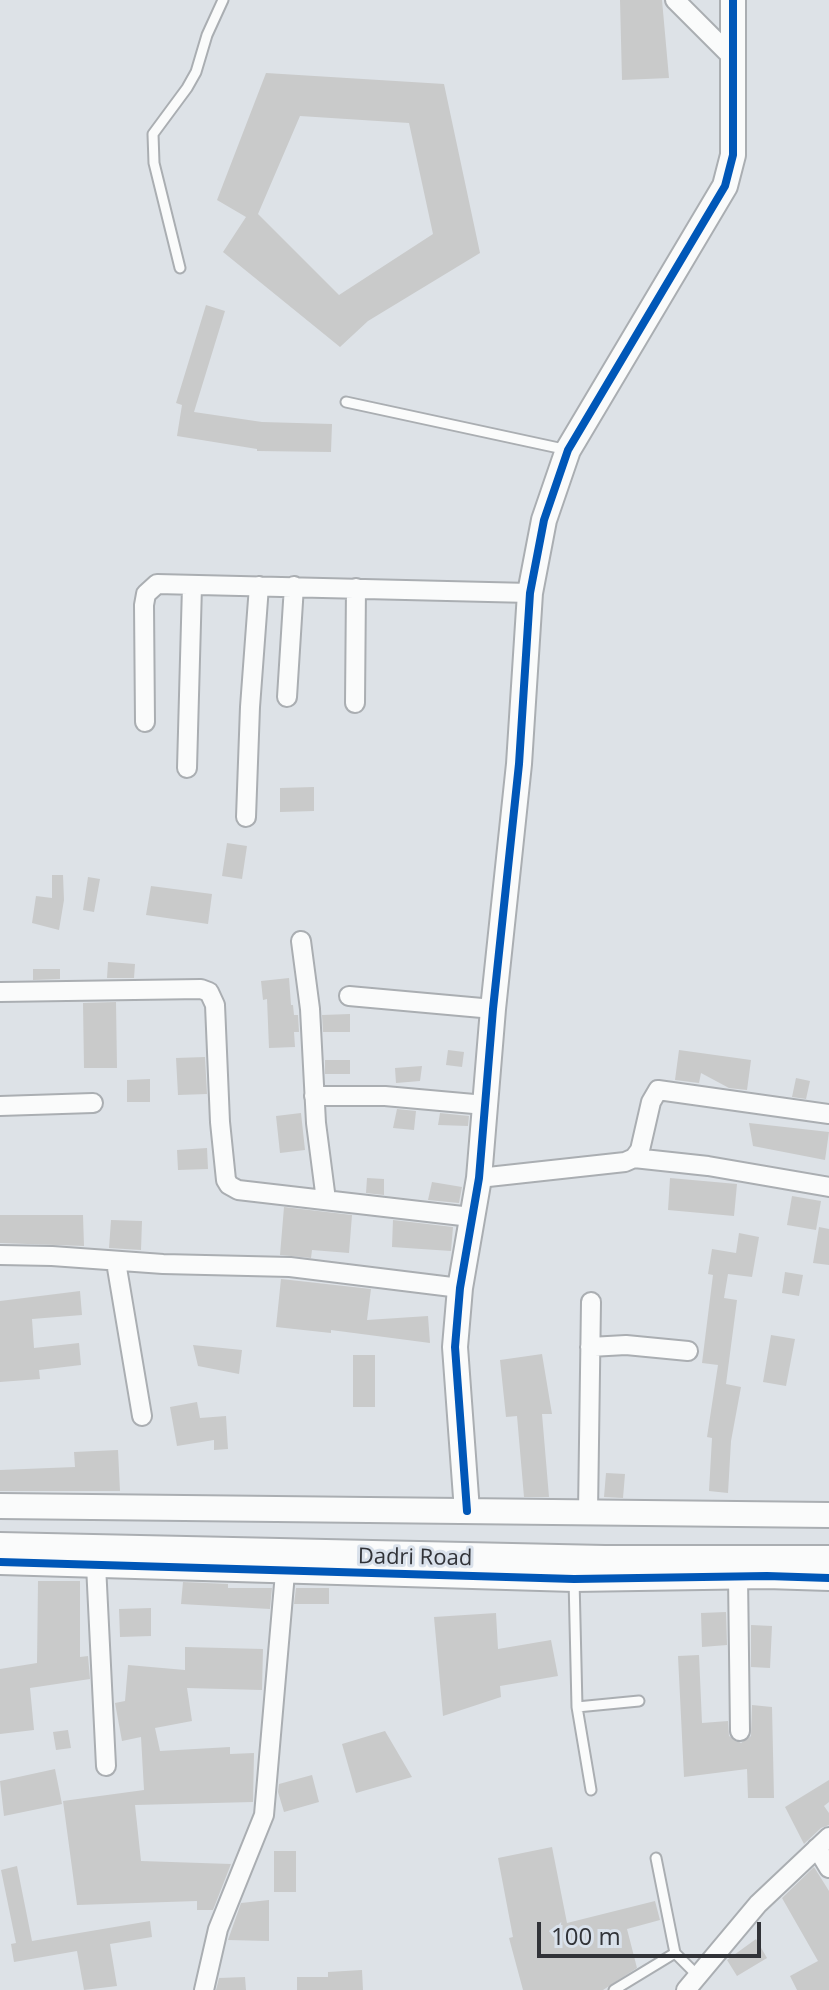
<!DOCTYPE html>
<style>
body{margin:0}
#map{position:relative;width:829px;height:1990px;overflow:hidden;background:#dde2e7;font-family:"Open Sans",sans-serif}
canvas{display:block}
.scale{position:absolute;left:537px;top:1922px;width:224px;height:36px;box-sizing:border-box;border:4px solid #313338;border-top:0;padding-left:10px;font-size:24px;line-height:28px;white-space:nowrap;color:#313338;-webkit-text-stroke:6px #d9e1eb;paint-order:stroke}
</style>
<div id="map">
<canvas width="829" height="1990"></canvas>
<div class="scale">100 m</div>
</div>
<script>
const c = document.querySelector('canvas').getContext('2d');
c.lineJoin = 'round';
function fillPath(path, color) { c.fillStyle = color; c.fill(path, 'evenodd'); }
const shape = rows => new Path2D(rows.map(r => 'M' + r).join(''));
function stroke(path, color, width, dash) { c.strokeStyle = color; c.lineWidth = width; c.lineCap = dash ? 'butt' : 'round'; c.setLineDash(dash || []); c.stroke(path); }
function write(font, color, halo, rows, align = 'center') {
  c.font = font + ' "Open Sans",sans-serif'; c.lineWidth = 6; c.setLineDash([]); c.textBaseline = 'middle'; c.strokeStyle = halo; c.fillStyle = color; for (const [text, x, y, turn = 0] of rows) {
    c.save(); c.translate(x, y); c.rotate((+turn || 0) * Math.PI / 180); c.textAlign = isNaN(turn) ? turn : align; if (halo) c.strokeText(text, 0, 0); c.fillText(text, 0, 0); c.restore();
  }
}
fillPath(shape([
 [620,0,662,0,669,78,622,80],
 [266,73,444,84,480,253,368,321,340,347,223,252,246,217,217,200],
 [300,116,409,123,433,234,339,295,258,214],
 [206,305,225,311,194,412,262,422,332,424,331,452,257,451,257,449,177,436,182,405,176,403],
 [314,787,314,811,280,812,280,788],
 [227,843,247,846,242,879,222,876],
 [52,875,63,875,64,900,59,930,32,923,36,896,52,898],
 [88,877,100,879,94,912,83,910],
 [151,886,212,894,208,924,146,915],
 [108,962,135,964,134,978,107,978],
 [33,969,60,969,60,979,33,980],
 [289,978,291,1005,293,1005,294,1015,298,1015,299,1032,294,1032,295,1047,269,1048,267,999,263,1000,261,981],
 [116,1002,117,1068,84,1068,83,1003],
 [350,1014,350,1032,323,1032,322,1015],
 [448,1050,464,1052,462,1067,446,1065],
 [679,1050,751,1060,747,1090,729,1088,701,1073,699,1083,675,1080],
 [205,1057,207,1094,178,1095,176,1058],
 [325,1060,350,1060,350,1074,325,1074],
 [422,1066,420,1081,396,1083,395,1068],
 [796,1078,810,1081,806,1099,792,1097],
 [150,1079,150,1102,127,1102,127,1080],
 [397,1109,416,1111,414,1130,393,1128],
 [301,1113,305,1150,280,1153,276,1116],
 [440,1113,469,1116,468,1126,438,1125],
 [749,1123,829,1132,825,1160,753,1146],
 [207,1148,208,1169,178,1170,177,1150],
 [367,1178,384,1179,384,1195,366,1193],
 [670,1178,737,1184,734,1216,668,1210],
 [432,1182,462,1187,459,1203,428,1200],
 [792,1196,821,1201,816,1230,787,1225],
 [284,1207,352,1215,349,1253,312,1250,311,1258,280,1255],
 [0,1215,83,1215,84,1246,0,1243],
 [111,1220,142,1221,141,1250,109,1248],
 [393,1220,453,1227,451,1251,392,1247],
 [819,1227,829,1229,829,1265,813,1263],
 [739,1233,759,1237,752,1277,728,1274,724,1298,737,1300,726,1384,741,1387,731,1441,728,1493,709,1491,712,1438,707,1437,718,1365,702,1363,713,1275,708,1274,712,1249,736,1253],
 [785,1272,803,1275,799,1296,782,1293],
 [281,1279,371,1289,367,1320,428,1316,430,1343,331,1330,331,1333,276,1327],
 [80,1291,82,1315,32,1319,34,1348,79,1343,81,1365,39,1370,40,1379,0,1382,0,1301],
 [771,1335,795,1339,786,1386,763,1382],
 [193,1345,242,1350,239,1374,198,1366],
 [542,1354,552,1414,542,1414,549,1497,524,1497,517,1416,506,1417,500,1360],
 [353,1355,375,1355,375,1407,353,1407],
 [197,1402,200,1418,226,1416,228,1449,214,1450,214,1440,177,1446,170,1407],
 [118,1450,120,1491,0,1491,0,1470,75,1467,74,1452],
 [606,1473,625,1474,623,1498,604,1497],
 [38,1581,80,1581,80,1657,88,1656,90,1679,30,1688,34,1730,0,1734,0,1669,37,1663],
 [183,1582,228,1584,228,1588,272,1588,270,1609,181,1604],
 [296,1588,329,1588,329,1604,294,1604],
 [151,1608,151,1636,120,1637,119,1609],
 [726,1612,727,1645,702,1647,701,1613],
 [496,1613,498,1649,551,1640,558,1676,500,1686,501,1697,443,1716,434,1617],
 [751,1625,772,1626,770,1668,751,1667],
 [185,1647,263,1649,262,1690,187,1688,192,1721,155,1728,160,1751,230,1747,230,1754,254,1753,253,1802,135,1805,141,1861,231,1864,213,1910,197,1910,197,1901,77,1905,63,1801,144,1790,141,1737,122,1741,115,1703,125,1701,128,1665,185,1670],
 [699,1655,702,1723,728,1721,729,1736,741,1743,751,1736,752,1705,772,1707,774,1798,748,1798,747,1769,684,1777,678,1656],
 [68,1730,71,1748,56,1750,53,1732],
 [385,1731,412,1777,356,1793,342,1744],
 [55,1769,62,1804,4,1816,0,1781],
 [312,1775,319,1802,284,1812,278,1792,279,1784],
 [829,1780,829,1802,824,1806,829,1813,829,1825,821,1828,804,1844,785,1807],
 [552,1847,567,1923,655,1901,660,1920,627,1929,637,1968,603,1990,523,1990,509,1938,513,1937,498,1858],
 [274,1851,296,1851,296,1892,274,1892],
 [17,1866,32,1941,150,1921,152,1937,110,1944,117,1986,84,1990,77,1951,14,1962,11,1944,16,1943,1,1870],
 [814,1867,829,1891,829,1990,797,1990,790,1976,818,1961,782,1898],
 [269,1900,269,1941,228,1940,241,1903],
 [756,1939,767,1958,737,1976,727,1960],
 [362,1970,363,1990,297,1990,297,1977,328,1977,328,1972],
 [245,1977,246,1990,216,1990,219,1978]
]), '#c9caca');
const lane = shape([
 [180,268,154,163,153,134,187,88,196,72,207,35,223,0],
 [346,402,568,450],
 [574,1579,577,1707,591,1790],
 [577,1707,639,1701],
 [656,1858,675,1953,698,1976],
 [614,1990,675,1953]
]);
const street = shape([
 [675,0,731,56],
 [287,697,294,586],
 [355,703,356,588],
 [145,722,144,605,146,594,157,584,530,593],
 [187,768,192,586],
 [246,817,250,707,259,586],
 [301,941,310,1009,316,1123,326,1200],
 [0,992,201,989,209,992,215,1005,220,1122,226,1180,229,1185,238,1190,471,1217],
 [349,996,493,1009],
 [314,1096,385,1096,485,1105],
 [0,1106,93,1103],
 [634,1158,708,1166,829,1187],
 [479,1178,625,1162,634,1158,640,1150,651,1102,658,1090,829,1114],
 [0,1255,52,1256,163,1264,290,1267,460,1288],
 [116,1262,142,1416],
 [590,1347,626,1345,688,1351],
 [588,1512,591,1302],
 [96,1565,106,1766],
 [738,1577,740,1731],
 [817,1848,829,1868],
 [204,1990,218,1929,264,1815,285,1573],
 [686,1990,758,1904,829,1837]
]);
const secondary = shape([
 [0,1506,829,1515],
 [467,1511,455,1347,460,1288,479,1178,493,1009,519,764,530,593,544,520,568,450,725,186,733,155,733,0],
 [0,1545,605,1558,829,1558],
 [0,1562,574,1579,767,1576,829,1578]
]);
stroke(lane, '#aaaeb2', 13);
stroke(street, '#aaaeb2', 22);
stroke(secondary, '#aaaeb2', 28);
stroke(lane, '#fafbfb', 9);
stroke(street, '#fafbfb', 18);
stroke(secondary, '#fafbfb', 24);
stroke(shape([
 [467,1511,455,1347,460,1288,479,1178,493,1009,519,764,530,593,544,520,568,450,725,186,733,155,733,0],
 [0,1562,574,1579,767,1576,829,1578]
]), '#0057b8', 8);
write('22px', '#313338', '#d9e1eb', [
 ["Dadri Road",415,1558,1]
]);
</script>
